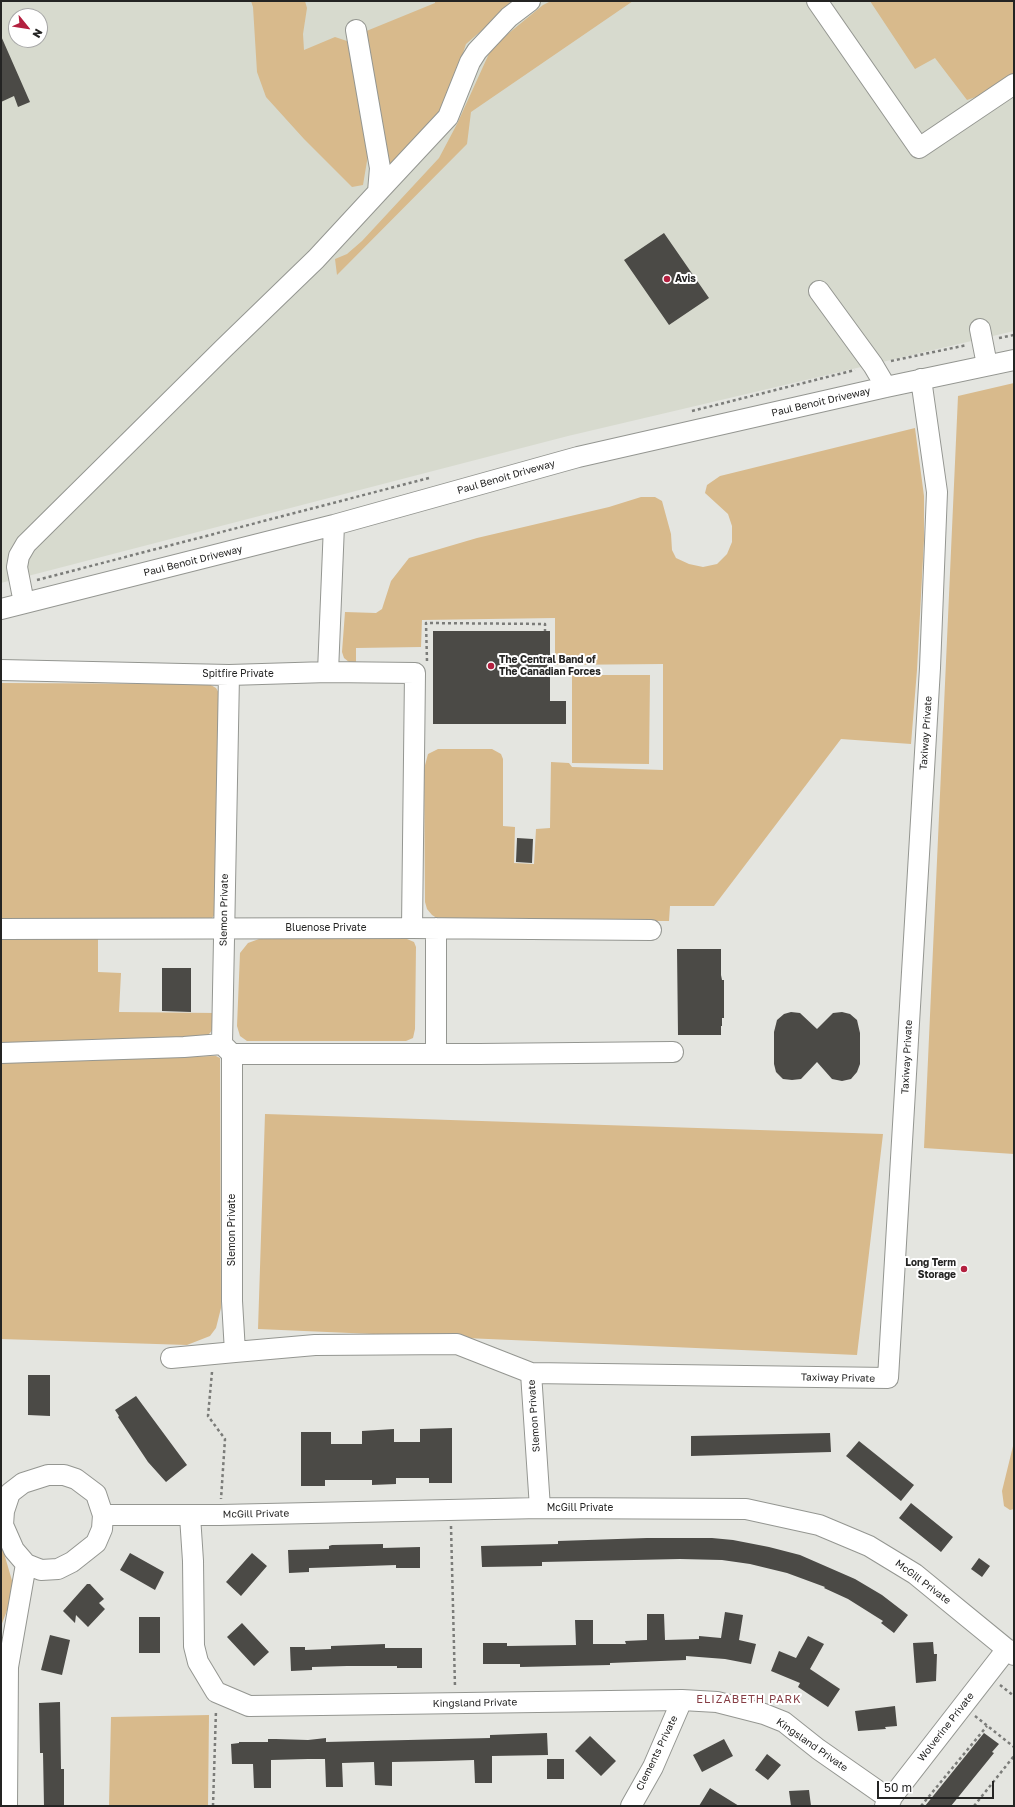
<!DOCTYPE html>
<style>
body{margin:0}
#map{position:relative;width:1015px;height:1807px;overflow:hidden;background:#e4e5e0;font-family:"Golos Text",sans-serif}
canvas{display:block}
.frame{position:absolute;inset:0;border:2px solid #242423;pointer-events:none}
.north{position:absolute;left:8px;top:8px;width:40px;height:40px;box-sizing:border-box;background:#fff;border:1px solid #a7a7a7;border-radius:50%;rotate:120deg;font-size:11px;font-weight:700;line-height:16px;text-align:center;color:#242423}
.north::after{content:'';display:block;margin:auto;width:14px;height:18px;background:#b3203f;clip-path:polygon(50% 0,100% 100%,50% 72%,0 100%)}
.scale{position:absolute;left:877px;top:1781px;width:117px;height:18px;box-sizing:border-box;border:2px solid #242423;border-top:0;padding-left:5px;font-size:12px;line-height:14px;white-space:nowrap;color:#242423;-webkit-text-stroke:3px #fff;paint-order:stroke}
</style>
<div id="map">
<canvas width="1015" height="1807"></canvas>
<div class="frame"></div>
<div class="north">N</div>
<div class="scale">50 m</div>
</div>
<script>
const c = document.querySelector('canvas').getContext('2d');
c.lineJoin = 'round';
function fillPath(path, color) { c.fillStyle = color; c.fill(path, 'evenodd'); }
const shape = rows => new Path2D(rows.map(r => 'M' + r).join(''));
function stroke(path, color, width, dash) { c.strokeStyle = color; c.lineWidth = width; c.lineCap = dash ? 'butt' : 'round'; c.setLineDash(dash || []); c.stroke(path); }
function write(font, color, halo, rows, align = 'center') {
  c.font = font + ' "Golos Text",sans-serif'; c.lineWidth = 4; c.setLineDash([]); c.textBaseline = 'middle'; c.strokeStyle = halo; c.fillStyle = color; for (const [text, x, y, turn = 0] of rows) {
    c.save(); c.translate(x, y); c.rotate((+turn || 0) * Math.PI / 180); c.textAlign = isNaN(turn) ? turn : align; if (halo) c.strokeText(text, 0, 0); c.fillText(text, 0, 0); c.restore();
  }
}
fillPath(shape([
 [1,1,1014,1,1014,331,568,436,1,583],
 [16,16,40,16,40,40,16,40]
]), '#d7dace');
fillPath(shape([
 [251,1,305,1,307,8,303,34,304,50,335,37,347,41,369,149,363,185,352,187,304,139,266,97,257,72,253,7],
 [435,1,521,1,496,18,466,44,447,101,426,130,387,167,364,32,435,3],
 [551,1,633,1,471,112,467,144,337,275,335,259,347,254,362,241,439,158,457,124,492,47,543,5],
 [870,1,1014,1,1014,75,982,95,967,100,935,58,915,69],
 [1014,383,1014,1154,924,1148,958,396],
 [915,428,924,496,924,540,917,670,911,744,841,739,714,906,670,906,669,921,448,920,440,920,432,915,427,909,425,902,424,769,428,754,438,749,492,749,501,754,503,759,503,826,515,827,514,863,534,864,536,829,550,828,551,762,569,763,572,767,663,770,663,664,555,665,555,618,422,620,421,647,356,648,356,662,349,662,344,658,342,652,345,612,376,613,382,609,391,581,409,558,477,538,609,507,641,497,655,497,662,501,671,534,672,550,676,558,689,564,703,567,717,564,727,554,732,542,732,526,728,514,705,493,707,485,720,476],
 [572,675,650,675,649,764,572,763],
 [1,683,209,684,216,688,219,693,217,912,212,918,205,921,181,921,168,918,1,920],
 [1,938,98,938,98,972,121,973,119,1012,216,1013,215,1026,210,1033,203,1039,1,1043],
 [259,939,407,939,414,942,416,947,415,1029,413,1038,406,1041,247,1041,240,1036,237,1026,240,953,248,943],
 [216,1056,220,1058,221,1308,216,1328,210,1336,187,1345,1,1339,1,1061],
 [265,1114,883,1134,857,1355,258,1329],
 [1014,1442,1014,1509,1010,1510,1004,1506,1002,1491],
 [1,1543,13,1584,13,1595,1,1626],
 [209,1715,208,1806,109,1806,111,1717]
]), '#d8ba8c');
fillPath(shape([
 [1,36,30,102,18,107,14,96,1,102],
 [664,233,709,298,669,325,624,260],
 [433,631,550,631,550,701,566,701,566,724,433,724],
 [517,838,533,839,532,863,516,862],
 [677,949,721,949,721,975,722,980,724,980,724,1018,722,1018,722,1026,721,1026,721,1035,678,1035],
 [162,968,191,968,191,1012,162,1011],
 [791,1012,800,1013,817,1029,833,1013,842,1012,850,1014,857,1020,860,1033,860,1064,857,1072,851,1079,842,1081,832,1079,817,1062,801,1079,792,1080,783,1079,776,1072,774,1064,774,1032,777,1020,784,1014],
 [28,1375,50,1375,50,1416,28,1415],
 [136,1396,187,1465,166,1482,148,1462,118,1417,119,1416,115,1410],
 [452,1428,452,1483,429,1483,429,1478,396,1478,396,1484,372,1485,372,1480,325,1480,325,1486,301,1486,301,1432,331,1432,331,1444,362,1444,362,1431,394,1429,394,1442,420,1442,420,1429],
 [830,1433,831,1452,691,1456,691,1436],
 [859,1441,914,1485,901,1501,846,1456],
 [911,1503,953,1537,941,1552,899,1518],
 [647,1538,712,1538,733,1540,769,1547,800,1555,855,1579,882,1595,908,1615,894,1633,881,1623,883,1621,848,1599,824,1588,825,1587,787,1573,750,1564,722,1560,680,1559,542,1562,542,1566,482,1567,481,1546,558,1544,558,1541],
 [383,1544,383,1548,420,1547,420,1568,396,1568,396,1565,309,1568,309,1572,289,1573,288,1550,329,1549,329,1546,332,1545],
 [130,1553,164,1572,155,1590,120,1570],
 [252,1553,267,1566,241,1596,226,1582],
 [979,1558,990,1566,982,1577,971,1569],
 [87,1584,90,1584,104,1599,99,1603,105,1609,88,1627,76,1615,75,1623,63,1611],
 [725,1612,743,1615,739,1640,756,1644,751,1664,725,1659,686,1656,686,1660,610,1663,610,1665,520,1667,520,1664,483,1664,483,1643,507,1643,507,1646,576,1645,575,1620,593,1620,593,1644,626,1644,625,1641,647,1640,647,1614,664,1614,665,1640,699,1639,699,1636,721,1638],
 [139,1617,160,1617,160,1653,139,1653],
 [242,1623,269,1652,254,1666,227,1637],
 [50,1635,70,1640,62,1675,41,1670],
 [808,1636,824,1644,810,1669,840,1689,828,1707,798,1687,800,1683,771,1671,779,1651,796,1658],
 [933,1642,934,1654,937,1654,936,1681,916,1683,913,1643],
 [385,1644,385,1648,422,1648,422,1668,397,1668,397,1666,347,1666,312,1667,312,1670,291,1671,290,1647,305,1647,305,1650,331,1649,331,1646],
 [60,1702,61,1769,64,1769,64,1806,44,1806,43,1753,40,1753,39,1703],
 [895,1706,897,1726,885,1727,886,1729,858,1731,855,1711],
 [547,1733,548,1755,492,1756,492,1783,475,1783,474,1760,440,1761,392,1762,392,1786,375,1785,374,1762,342,1763,343,1787,326,1787,325,1759,308,1759,271,1760,271,1788,254,1788,253,1764,232,1764,231,1744,239,1743,239,1742,268,1742,268,1739,276,1739,308,1740,326,1738,326,1742,490,1738,490,1735],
 [984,1733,999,1744,992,1752,994,1753,951,1806,925,1806],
 [590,1736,616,1761,601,1776,575,1751],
 [724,1739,733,1756,702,1772,693,1755],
 [767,1754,781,1765,768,1780,755,1770],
 [547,1759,564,1759,564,1779,547,1779],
 [710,1788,739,1806,699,1806],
 [809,1790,811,1806,791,1806,789,1791]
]), '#4b4a46');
const minor = shape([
 [817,1,919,148,1014,84],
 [356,30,380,168,378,192],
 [819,291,873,365,886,387],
 [980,329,987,365],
 [24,603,17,567,19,556,26,544,224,348,316,259,378,192,448,117,470,62,477,51,509,17,530,1],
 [1,609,334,525,578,457,886,387,1014,360],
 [1,670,229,675,328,672,415,673,412,928],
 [328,672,334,525],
 [229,675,222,1044,232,1054,232,1301,235,1352,315,1345,457,1344,531,1373,888,1378,930,668,937,492,921,379],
 [1,929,412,928,651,930],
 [1,1053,184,1047,222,1044],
 [232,1054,479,1054,673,1052],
 [436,1054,436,928],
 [171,1358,235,1352],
 [531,1373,540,1508],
 [48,1475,64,1475,76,1479,96,1494,103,1515,102,1529,96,1543,72,1562,58,1569,41,1570,26,1564,14,1550,3,1525,4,1511,10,1493,23,1483,48,1475],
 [103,1515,220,1515,540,1508,746,1509,819,1525,869,1546,915,1574,1014,1655],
 [190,1516,193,1561,194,1646,198,1662,216,1692,249,1706,682,1700,717,1702,764,1714,784,1722,818,1749,891,1800],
 [7,1806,8,1667,26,1564],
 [631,1806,653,1767,682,1700],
 [885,1806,1007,1649]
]);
stroke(minor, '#949691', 22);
stroke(shape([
 [999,338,1014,335],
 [891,361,967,345],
 [692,411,855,370],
 [37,580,429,478],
 [427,661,426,623,545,624,545,631],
 [212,1372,208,1416,225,1439,221,1499],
 [451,1526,455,1687],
 [1000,1685,1014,1696],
 [975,1716,1014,1747],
 [213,1806,216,1710],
 [921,1806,987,1726],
 [974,1806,1014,1756]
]), '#7b7c79', 2.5, [3, 3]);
stroke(minor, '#fff', 20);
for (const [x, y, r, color] of [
 [667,279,4,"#b3203f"],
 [491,666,4,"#b3203f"],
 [964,1269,4,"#b3203f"]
]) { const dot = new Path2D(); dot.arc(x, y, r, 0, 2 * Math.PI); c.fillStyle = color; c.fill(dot); stroke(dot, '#fff', 1.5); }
write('bold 10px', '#242423', '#fff', [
 ["Avis",675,279],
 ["The Central Band of",499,660],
 ["The Canadian Forces",499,672],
 ["Long Term",956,1263,"right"],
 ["Storage",956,1275,"right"]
], 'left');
write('10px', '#242423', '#fff', [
 ["Paul Benoit Driveway",821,402,-13],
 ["Paul Benoit Driveway",506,477,-16],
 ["Paul Benoit Driveway",193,561,-14],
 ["Spitfire Private",238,674],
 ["Taxiway Private",926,733,-86],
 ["Slemon Private",224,910,-89],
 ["Bluenose Private",326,928],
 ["Taxiway Private",907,1057,-87],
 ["Slemon Private",232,1230,-90],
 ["Taxiway Private",838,1378,1],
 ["Slemon Private",534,1416,-94],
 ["McGill Private",580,1508],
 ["McGill Private",256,1514,-1],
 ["McGill Private",923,1582,37],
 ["Kingsland Private",475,1703,-1],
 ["Wolverine Private",946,1727,-52],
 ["Kingsland Private",812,1745,35],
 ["Clements Private",657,1753,-64]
]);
c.letterSpacing = '1px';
write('11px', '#863d44', '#fff', [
 ["ELIZABETH PARK",749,1700]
]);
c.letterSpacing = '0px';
</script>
